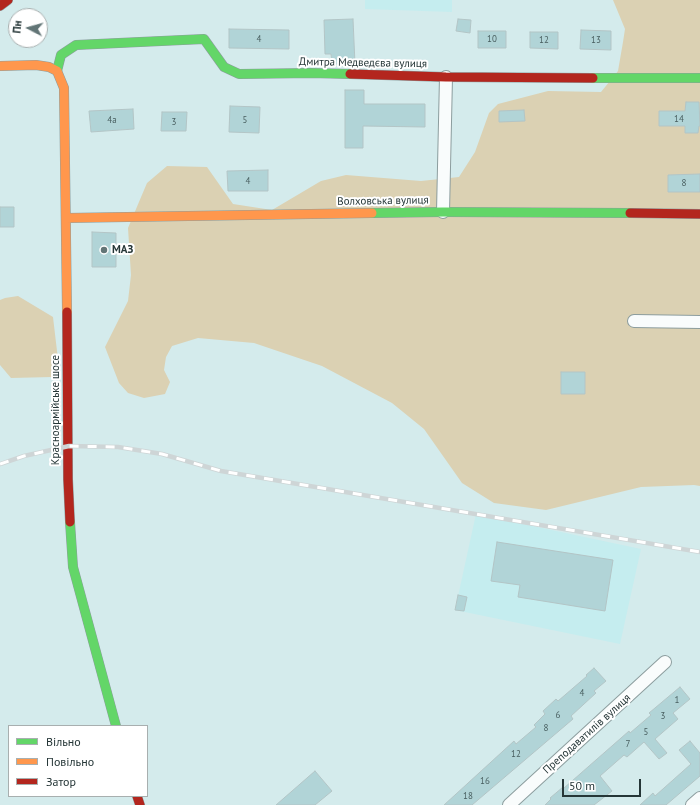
<!DOCTYPE html>
<meta charset="utf-8">
<style>
body{margin:0}
#map{position:relative;width:700px;height:805px;overflow:hidden;background:#d4ebec;font-family:"PT Sans",sans-serif}
canvas{display:block}
.legend{position:absolute;left:8px;top:725px;width:140px;height:72px;box-sizing:border-box;background:#fff;border:1px solid #a8afaf;margin:0;padding:5px 7px;list-style:none;font-size:12px;color:#253637}
.legend li{display:flex;align-items:center;gap:8px;height:20px}
.legend b{width:20px;border:1px solid #a8afaf}
.north{position:absolute;left:8px;top:8px;width:40px;height:40px;box-sizing:border-box;background:#fff;border:1px solid #a8afaf;border-radius:50%;rotate:276deg;font-size:11px;font-weight:700;line-height:16px;text-align:center;color:#253637}
.north::after{content:'';display:block;margin:auto;width:14px;height:18px;background:#627576;clip-path:polygon(50% 0,100% 100%,50% 72%,0 100%)}
.scale{position:absolute;left:562px;top:779px;width:79px;height:18px;box-sizing:border-box;border:2px solid #253637;border-top:0;padding-left:5px;font-size:12px;line-height:14px;white-space:nowrap;color:#253637;-webkit-text-stroke:3px #fff;paint-order:stroke}
</style>
<div id="map">
<canvas width="700" height="805"></canvas>
<ul class="legend">
<li><b style="height:5px;background:#63d668"></b>Вільно</li>
<li><b style="height:5px;background:#ff974d"></b>Повільно</li>
<li><b style="height:5px;background:#b3261e"></b>Затор</li>
</ul>
<div class="north">Пн</div>
<div class="scale">50 m</div>
</div>
<script>
const c = document.querySelector('canvas').getContext('2d');
c.lineJoin = 'round';
function fillPath(path, color) { c.fillStyle = color; c.fill(path, 'evenodd'); }
const shape = rows => new Path2D(rows.map(r => 'M' + r).join(''));
function stroke(path, color, width, dash) { c.strokeStyle = color; c.lineWidth = width; c.lineCap = dash ? 'butt' : 'round'; c.setLineDash(dash || []); c.stroke(path); }
function write(font, color, halo, rows, align = 'center') {
  c.font = font + ' "PT Sans",sans-serif'; c.lineWidth = 4; c.setLineDash([]); c.textBaseline = 'middle'; c.strokeStyle = halo; c.fillStyle = color; for (const [text, x, y, turn = 0] of rows) {
    c.save(); c.translate(x, y); c.rotate((+turn || 0) * Math.PI / 180); c.textAlign = isNaN(turn) ? turn : align; if (halo) c.strokeText(text, 0, 0); c.fillText(text, 0, 0); c.restore();
  }
}
fillPath(shape([
 [365,0,452,0,452,12,365,9],
 [476,514,641,549,620,644,455,610]
]), '#c5edef');
fillPath(shape([
 [613,0,700,0,700,486,694,485,641,487,546,510,494,503,462,483,424,429,392,403,322,366,254,343,198,338,172,346,166,357,164,370,170,382,165,394,144,398,128,393,119,383,105,347,128,301,131,275,128,228,147,183,167,166,207,167,233,204,272,210,321,181,346,175,421,181,459,177,475,152,489,113,498,104,548,91,601,92,618,71,623,42,625,29],
 [18,296,53,317,59,368,58,372,52,377,11,378,0,365,0,300,5,298]
]), '#dbd1b3');
const building = shape([
 [353,19,355,64,332,64,331,54,325,54,324,20,353,19],
 [458,19,471,20,470,33,456,31,458,19],
 [229,29,289,30,289,49,229,48,229,29],
 [581,30,611,31,611,50,580,49,581,30],
 [478,31,506,31,506,48,478,48,478,31],
 [530,32,558,32,558,49,530,48,530,32],
 [345,90,364,90,364,104,425,104,425,127,363,126,363,148,345,148,345,90],
 [686,102,699,102,700,126,699,126,698,133,685,133,685,126,659,126,659,111,685,111,686,102],
 [230,106,260,107,259,133,229,132,230,106],
 [133,109,134,129,91,132,89,111,133,109],
 [524,110,525,121,499,122,499,111,524,110],
 [162,112,187,112,186,131,161,131,162,112],
 [268,170,268,191,228,191,227,171,268,170],
 [700,174,700,192,668,192,668,175,700,174],
 [0,207,14,207,14,227,0,227,0,207],
 [92,232,116,233,116,267,92,267,92,232],
 [561,372,585,372,585,394,561,394,561,372],
 [497,542,613,560,605,611,518,597,520,585,491,581,497,542],
 [458,595,467,597,464,611,455,610,458,595],
 [594,668,606,681,594,691,596,693,571,716,573,719,472,805,444,805,514,741,516,744,536,727,534,725,545,714,543,711,556,699,558,701,587,676,586,675,594,668],
 [680,687,690,699,673,713,678,719,655,739,667,753,659,759,644,742,627,757,624,755,600,776,612,791,594,805,545,805,551,799,550,798,563,787,564,788,629,731,630,733,651,715,649,713,680,687],
 [690,741,700,753,700,776,666,805,640,805,653,793,655,796,691,764,679,750,690,741],
 [315,771,332,791,315,805,276,805,315,771]
]);
fillPath(building, '#b1d4d7');
stroke(building, '#b3c5c6', 1);
const street = shape([
 [443,212,446,77],
 [634,321,700,322],
 [509,805,665,662],
 [692,805,700,798]
]);
const fast = shape([
 [57,71,61,55,76,45,204,39,224,67,239,74,311,73,350,74],
 [593,78,700,78],
 [372,213,443,212,630,213],
 [70,522,73,567,116,726]
]);
const slow = shape([
 [0,66,36,65,49,67,57,71,64,88,67,312],
 [66,218,372,213]
]);
const jam = shape([
 [0,6,8,0],
 [350,74,446,77,593,78],
 [630,213,700,214],
 [67,312,68,479,70,522],
 [137,796,140,805]
]);
stroke(street, '#8c9d9e', 14);
stroke(fast, '#8c9d9e', 10);
stroke(slow, '#8c9d9e', 10);
stroke(jam, '#8c9d9e', 10);
stroke(street, '#f9fcfc', 12);
stroke(fast, '#63d668', 9);
stroke(slow, '#ff974d', 9);
stroke(jam, '#b3261e', 9);
const rail = shape([
 [0,464,24,456,69,446,118,447,162,454,221,471,700,552]
]);
stroke(rail, '#ced5d6', 4.5);
stroke(rail, '#fff', 3, [9]);
for (const [x, y, r, color] of [
 [104,250,4,"#627576"]
]) { const dot = new Path2D(); dot.arc(x, y, r, 0, 2 * Math.PI); c.fillStyle = color; c.fill(dot); stroke(dot, '#fff', 1.5); }
write('9px', '#485e5f', null, [
 ["4",259,39],
 ["10",492,39],
 ["12",544,40],
 ["13",596,40],
 ["14",679,119],
 ["4а",112,120],
 ["5",245,120],
 ["3",174,122],
 ["4",248,181],
 ["8",684,183],
 ["4",582,693],
 ["1",677,700],
 ["6",558,715],
 ["3",663,716],
 ["8",546,728],
 ["5",646,732],
 ["7",628,744],
 ["12",516,754],
 ["16",485,781],
 ["18",468,796]
]);
write('11px', '#253637', '#fff', [
 ["Дмитра Медведєва вулиця",363,63,1],
 ["Волховська вулиця",383,201,-1],
 ["Красноармійське шосе",56,410,-90],
 ["Преподаватилів вулиця",587,734,-42]
]);
write('bold 11px', '#253637', '#fff', [
 ["МАЗ",112,250]
], 'left');
</script>
